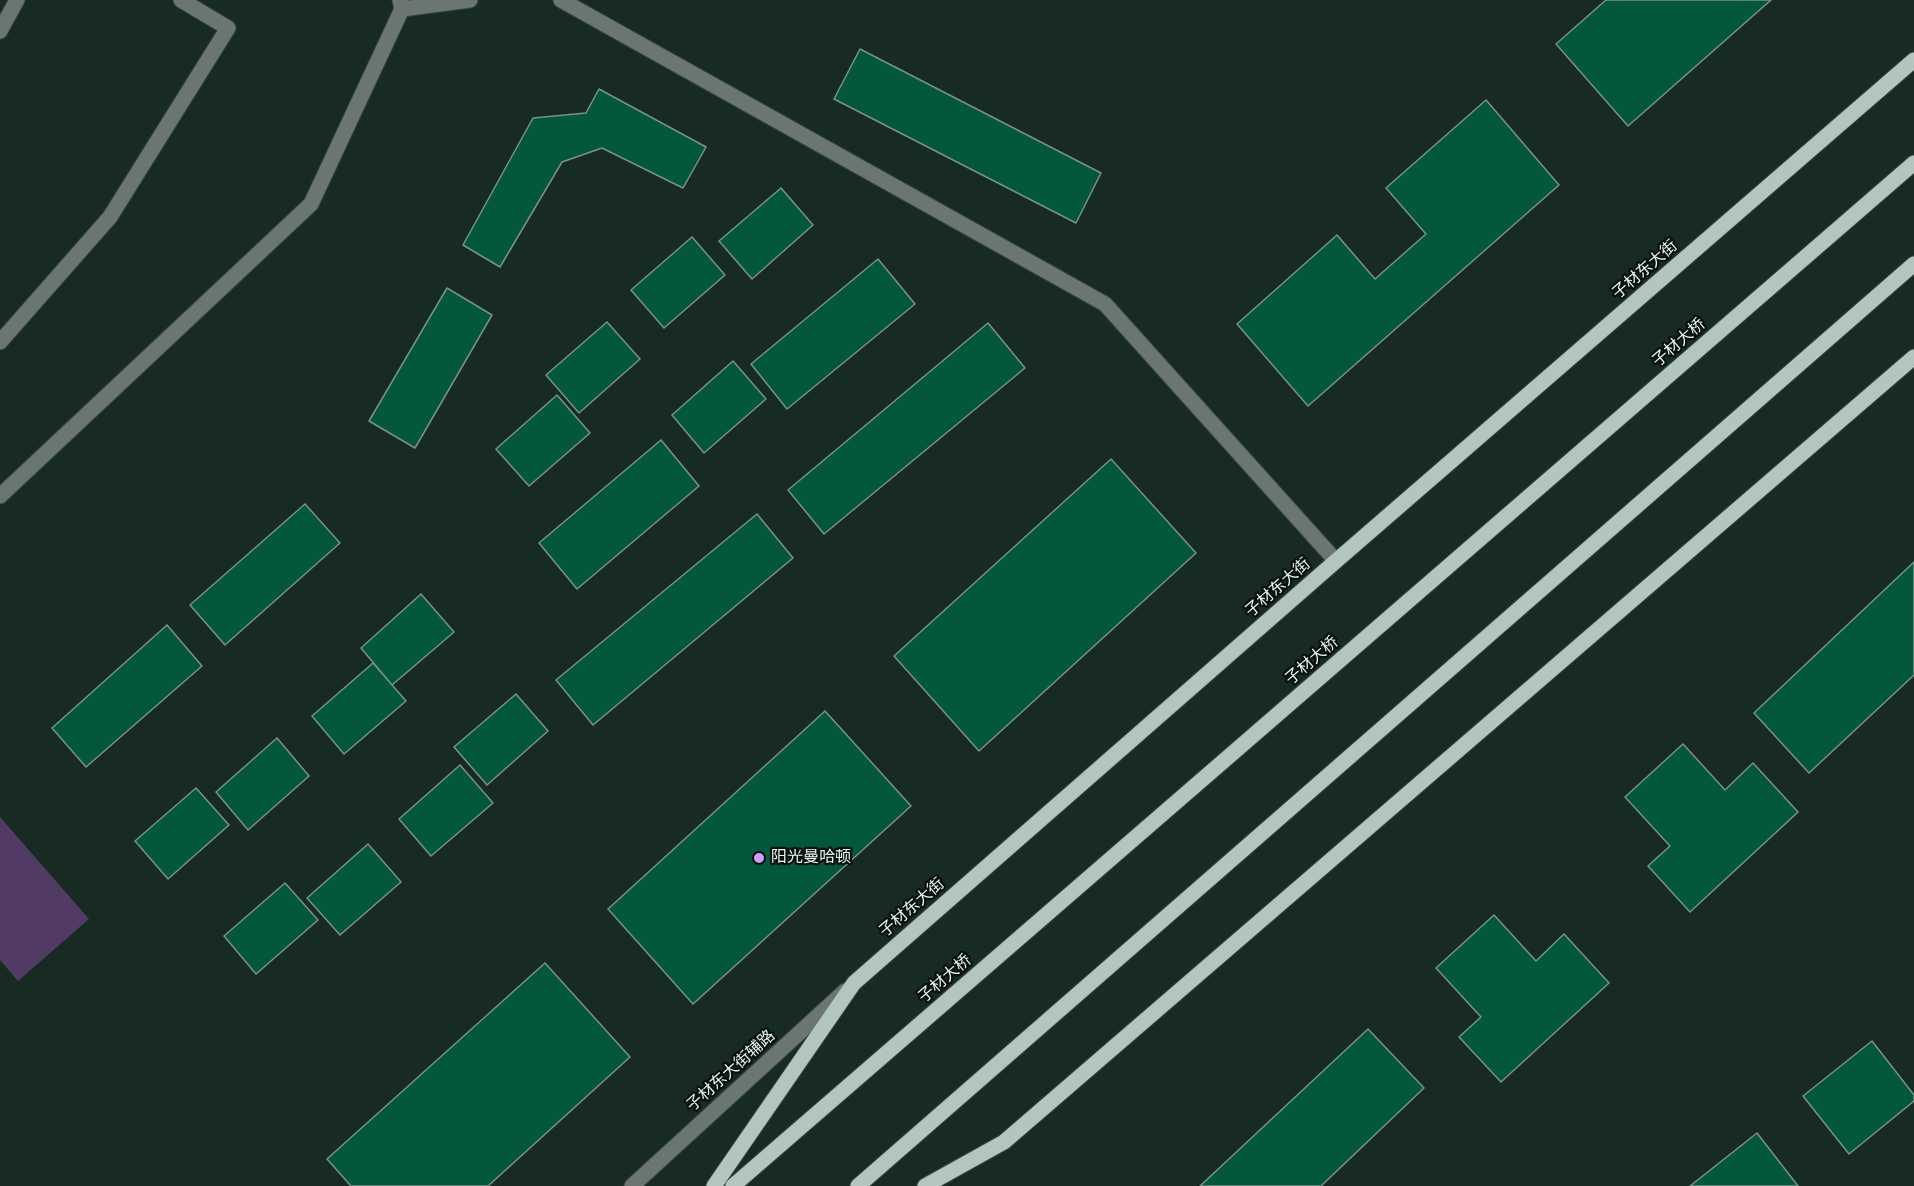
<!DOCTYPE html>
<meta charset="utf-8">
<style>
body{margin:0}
canvas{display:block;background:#182b22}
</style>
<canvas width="1914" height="1186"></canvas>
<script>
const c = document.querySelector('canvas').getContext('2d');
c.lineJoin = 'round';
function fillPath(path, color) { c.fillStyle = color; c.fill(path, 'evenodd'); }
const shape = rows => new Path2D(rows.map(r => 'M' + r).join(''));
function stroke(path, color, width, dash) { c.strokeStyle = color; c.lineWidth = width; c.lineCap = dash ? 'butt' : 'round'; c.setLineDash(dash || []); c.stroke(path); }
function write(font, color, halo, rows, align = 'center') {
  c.font = font + ' Helvetica,"Noto Sans SC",sans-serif'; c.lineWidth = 4.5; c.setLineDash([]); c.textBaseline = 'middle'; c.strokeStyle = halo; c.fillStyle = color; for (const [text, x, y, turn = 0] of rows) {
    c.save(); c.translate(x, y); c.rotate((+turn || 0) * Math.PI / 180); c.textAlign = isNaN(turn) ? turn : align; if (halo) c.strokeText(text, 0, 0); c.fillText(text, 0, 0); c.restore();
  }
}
fillPath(shape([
 [0,817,89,919,18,981,0,960]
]), '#513a64');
const building = shape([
 [1606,0,1771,0,1628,126,1556,44,1606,0],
 [860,49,1101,173,1076,223,834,99,860,49],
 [599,89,706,147,683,188,602,148,562,162,500,267,463,245,533,118,586,113,599,89],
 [1486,100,1559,185,1308,406,1237,324,1337,235,1375,279,1426,234,1386,188,1486,100],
 [781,188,813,225,752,279,719,241,781,188],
 [692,237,725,275,664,328,631,290,692,237],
 [878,259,915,304,787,409,751,364,878,259],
 [447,288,492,315,415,448,369,421,447,288],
 [607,322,640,359,579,413,546,375,607,322],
 [988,323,1025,368,824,534,788,490,988,323],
 [733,361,766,399,704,453,672,415,733,361],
 [557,395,590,433,529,486,496,449,557,395],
 [661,440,699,486,577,589,539,543,661,440],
 [1111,459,1196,553,979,751,894,656,1111,459],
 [305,504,340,543,225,645,190,605,305,504],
 [757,514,793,558,593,725,556,680,757,514],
 [1914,562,1914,675,1809,773,1754,713,1914,562],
 [421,594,454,632,392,685,361,648,421,594],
 [167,625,202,666,86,767,52,728,167,625],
 [373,663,406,701,344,754,312,716,373,663],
 [516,694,548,731,487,785,454,747,516,694],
 [825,711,911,806,693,1004,608,909,825,711],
 [277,738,309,776,248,830,216,792,277,738],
 [1683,744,1725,790,1753,763,1798,812,1690,912,1648,866,1670,846,1625,797,1683,744],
 [460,765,493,803,431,856,399,819,460,765],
 [196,788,229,825,168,879,135,841,196,788],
 [368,844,401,882,340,935,307,898,368,844],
 [285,883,318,920,256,974,224,936,285,883],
 [1494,915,1536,961,1564,934,1609,983,1501,1082,1459,1037,1481,1017,1436,968,1494,915],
 [545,963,630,1057,488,1186,351,1186,327,1159,545,963],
 [1368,1029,1424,1088,1321,1186,1200,1186,1368,1029],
 [1872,1041,1914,1095,1914,1101,1849,1154,1803,1096,1872,1041],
 [1757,1133,1798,1186,1690,1186,1757,1133]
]);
fillPath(building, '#03573c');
stroke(building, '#7b9186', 1.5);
const minor = shape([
 [400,0,402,9,470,0],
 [561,0,1105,304,1336,561],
 [0,31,17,0],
 [0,342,110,217,228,28,181,0],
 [0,496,311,204,402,9],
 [632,1186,845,991]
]);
const major = shape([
 [714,1186,854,983,1336,561,1914,60],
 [733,1186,1914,163],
 [858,1186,1914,264],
 [925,1186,1004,1142,1914,357]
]);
stroke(minor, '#35473f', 17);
stroke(major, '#35473f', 17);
stroke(minor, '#6c7671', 15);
stroke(major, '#b3c6bd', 15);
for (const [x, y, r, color] of [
 [759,858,6,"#d19dfd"]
]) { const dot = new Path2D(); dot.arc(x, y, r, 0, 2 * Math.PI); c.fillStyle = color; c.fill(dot); stroke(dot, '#09110d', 2); }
write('16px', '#e9f5ef', '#09110d', [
 ["子材东大街",1645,270,-41],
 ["子材大桥",1679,343,-41],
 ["子材东大街",1278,588,-41],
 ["子材大桥",1312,661,-41],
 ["子材东大街",912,908,-41],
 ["子材大桥",945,979,-41],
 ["子材东大街辅路",731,1071,-42]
]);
write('16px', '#e9f5ef', '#09110d', [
 ["阳光曼哈顿",771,858]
], 'left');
</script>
